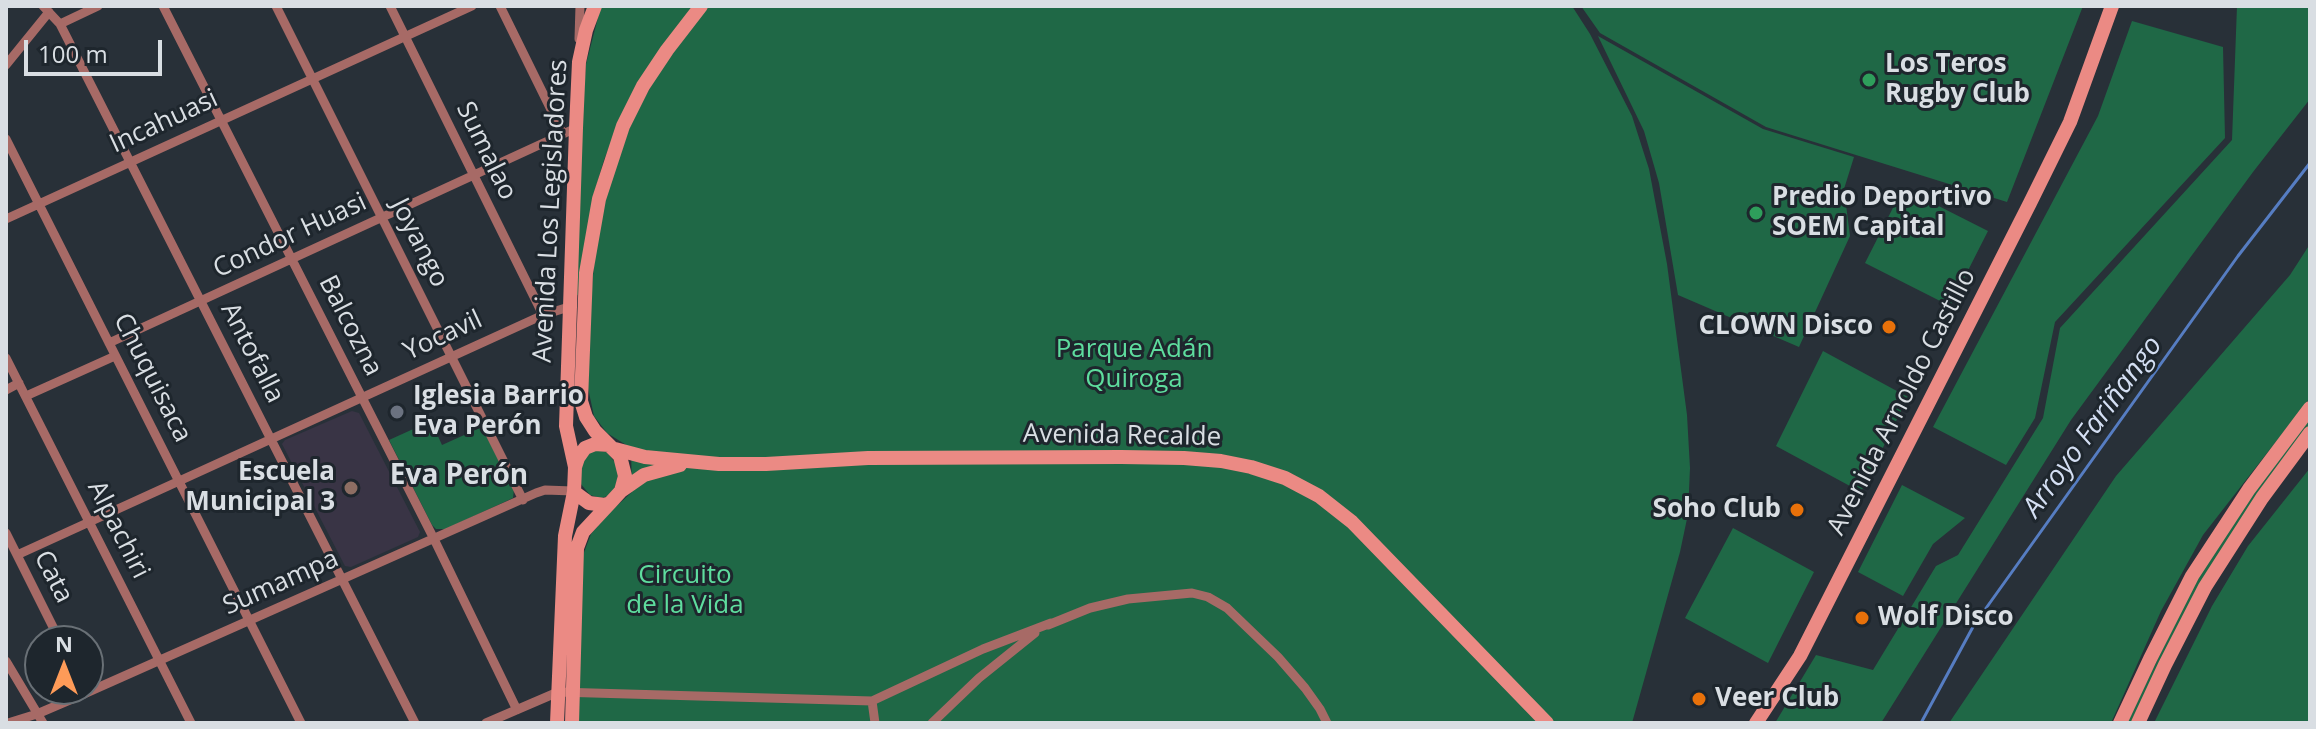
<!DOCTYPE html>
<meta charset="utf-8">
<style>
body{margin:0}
#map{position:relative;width:2316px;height:729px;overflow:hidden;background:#283038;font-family:"Open Sans",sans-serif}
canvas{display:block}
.frame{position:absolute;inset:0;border:8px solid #d9dee3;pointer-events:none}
.north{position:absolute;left:24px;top:625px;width:80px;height:80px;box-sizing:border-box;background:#1e262d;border:2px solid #697076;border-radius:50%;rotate:0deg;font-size:22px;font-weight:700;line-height:32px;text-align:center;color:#d9dee3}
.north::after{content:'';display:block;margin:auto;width:28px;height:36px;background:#fe9b58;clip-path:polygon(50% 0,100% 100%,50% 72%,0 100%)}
.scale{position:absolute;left:24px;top:40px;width:138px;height:36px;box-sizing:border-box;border:4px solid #d9dee3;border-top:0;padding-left:10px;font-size:24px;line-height:28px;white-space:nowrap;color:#d9dee3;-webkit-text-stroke:6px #1e262d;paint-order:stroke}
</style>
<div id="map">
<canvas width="2316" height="729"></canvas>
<div class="frame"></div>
<div class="north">N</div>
<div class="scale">100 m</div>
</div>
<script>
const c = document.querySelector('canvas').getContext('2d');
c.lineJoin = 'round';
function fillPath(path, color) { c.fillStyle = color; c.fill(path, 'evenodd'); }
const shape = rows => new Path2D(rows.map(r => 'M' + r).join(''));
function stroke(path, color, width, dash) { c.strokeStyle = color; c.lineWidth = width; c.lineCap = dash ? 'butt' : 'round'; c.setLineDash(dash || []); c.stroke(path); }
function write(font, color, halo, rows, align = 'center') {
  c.font = font + ' "Open Sans",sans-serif'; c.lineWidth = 6; c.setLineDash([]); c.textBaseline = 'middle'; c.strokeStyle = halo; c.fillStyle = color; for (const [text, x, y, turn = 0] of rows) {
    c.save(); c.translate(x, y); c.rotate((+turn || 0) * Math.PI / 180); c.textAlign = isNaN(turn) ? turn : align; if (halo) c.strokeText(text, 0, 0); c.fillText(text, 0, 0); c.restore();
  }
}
fillPath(shape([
 [352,411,359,413,420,532,418,537,351,567,345,566,282,444,285,440]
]), '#393445');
fillPath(shape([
 [601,6,693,6,618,124,604,160,593,197,578,295,576,295,581,128,586,64],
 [1572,6,1590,34,1632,116,1649,169,1667,264,1687,415,1690,468,1688,514,1680,552,1632,723,578,723,583,555,591,534,610,512,632,492,631,448,607,433,594,416,588,388,590,307,595,255,603,205,632,120,659,72,707,7],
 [1581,6,2083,6,2007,202,1766,127,1600,33],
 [2237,6,2310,6,2310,99,2253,172,2071,420,1881,723,1775,723,1816,655,1873,670,1936,566,1958,555,2043,418,2060,328,2232,140],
 [2132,21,2223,47,2225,138,2055,322,2035,418,2006,465,1933,427,2098,116],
 [1598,36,1763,129,1854,157,1844,189,1850,236,1799,347,1678,295,1659,183,1644,131],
 [1903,188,1988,231,1950,306,1865,263],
 [2310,244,2310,398,2203,535,2161,611,2111,723,1949,723,2116,476,2290,275],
 [1823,351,1908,397,1861,492,1776,446],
 [2310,416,2310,425,2257,497,2133,723,2127,723,2196,580,2253,493],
 [431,421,442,445,482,427,514,489,513,498,446,529,436,529,432,525,389,440],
 [594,450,607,452,617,465,618,475,616,486,608,496,601,498,590,495,580,483,581,466,587,455],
 [2310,468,2310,723,2154,723,2212,606,2248,546],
 [1902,485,1965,518,1933,544,1903,596,1858,572],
 [1733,528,1814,572,1768,663,1685,618]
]), '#1f6846');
stroke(shape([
 [1921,723,1974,625,2238,256,2310,163]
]), '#567dc2', 3);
stroke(shape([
 [43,6,60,24,415,723],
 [163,6,434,539,517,710],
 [276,6,523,500],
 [390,6,543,315],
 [500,6,563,134],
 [60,24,98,6],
 [579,39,580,6],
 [6,65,49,12],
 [6,139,301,723],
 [6,219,472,6],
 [109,343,576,128],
 [6,358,191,723],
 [6,390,19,383],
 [26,396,115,356],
 [6,533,60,641],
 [17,555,543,315,572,306],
 [1048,625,1090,608,1128,599,1192,593,1208,597,1227,608,1278,657,1305,688,1320,709,1327,723],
 [6,661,43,723],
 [872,701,875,723],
 [8,723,37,714,86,693,536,493,545,490,573,491],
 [486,723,558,692,872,701,983,649,1051,623],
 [932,723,979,678,1035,633]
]), '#a76a66', 9);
stroke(shape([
 [615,449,645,457,719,464,766,464,868,458,1121,457,1184,458,1221,461,1251,467,1285,478,1319,496,1352,522,1547,723],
 [575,467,566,426,576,128,579,62,586,30,595,6],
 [621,491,644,475,680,465],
 [574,492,589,503,605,505,610,503,621,491,625,476,620,456,595,431,586,417,581,401,586,273,599,199,623,126,643,86,667,50,701,6],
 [557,723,565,536,574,492,575,467,578,458,585,448,595,444,609,445],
 [572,723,577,548,583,532,610,503],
 [1756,723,1800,656,2030,203,2070,122,2112,6],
 [2120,723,2150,659,2192,576,2249,489,2310,408],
 [2138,723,2165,665,2205,587,2262,498,2310,433]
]), '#eb8a84', 14);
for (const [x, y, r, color] of [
 [1869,80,8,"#2e9e5b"],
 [1756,213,8,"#2e9e5b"],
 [1889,327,8,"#e8710a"],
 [397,412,8,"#6b7280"],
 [351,488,8,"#8d6e63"],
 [1797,510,8,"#e8710a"],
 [1862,618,8,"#e8710a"],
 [1699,699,8,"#e8710a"]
]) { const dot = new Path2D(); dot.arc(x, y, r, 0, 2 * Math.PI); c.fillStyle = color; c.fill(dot); stroke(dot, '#1e262d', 3); }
write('bold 26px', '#d9dee3', '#1e262d', [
 ["Los Teros",1885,65],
 ["Rugby Club",1885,95],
 ["Predio Deportivo",1772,198],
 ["SOEM Capital",1772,228],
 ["CLOWN Disco",1873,327,"right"],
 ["Iglesia Barrio",413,397],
 ["Eva Perón",413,427],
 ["Escuela",335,473,"right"],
 ["Municipal 3",335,503,"right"],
 ["Soho Club",1781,510,"right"],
 ["Wolf Disco",1878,618],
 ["Veer Club",1715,699]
], 'left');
write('26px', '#d9dee3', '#1e262d', [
 ["Incahuasi",164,122,-25],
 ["Sumalao",486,151,64],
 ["Avenida Los Legisladores",551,211,-87],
 ["Condor Huasi",290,236,-25],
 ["Joyango",419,243,63],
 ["Balcozna",350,326,63],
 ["Yocavil",443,336,-25],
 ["Antofalla",252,353,63],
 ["Chuquisaca",152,378,63],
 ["Avenida Arnoldo Castillo",1902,402,-63],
 ["Avenida Recalde",1122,436,1],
 ["Alpachiri",118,530,63],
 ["Cata",53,577,63],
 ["Sumampa",281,583,-24]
]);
write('26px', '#5edd9e', '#1e262d', [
 ["Parque Adán",1134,350],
 ["Quiroga",1134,380],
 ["Circuito",685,576],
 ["de la Vida",685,606]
]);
write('italic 28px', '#d4dff3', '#1e262d', [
 ["Arroyo Fariñango",2093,427,-54]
]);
write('bold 28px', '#d9dee3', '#1e262d', [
 ["Eva Perón",459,476]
]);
</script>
